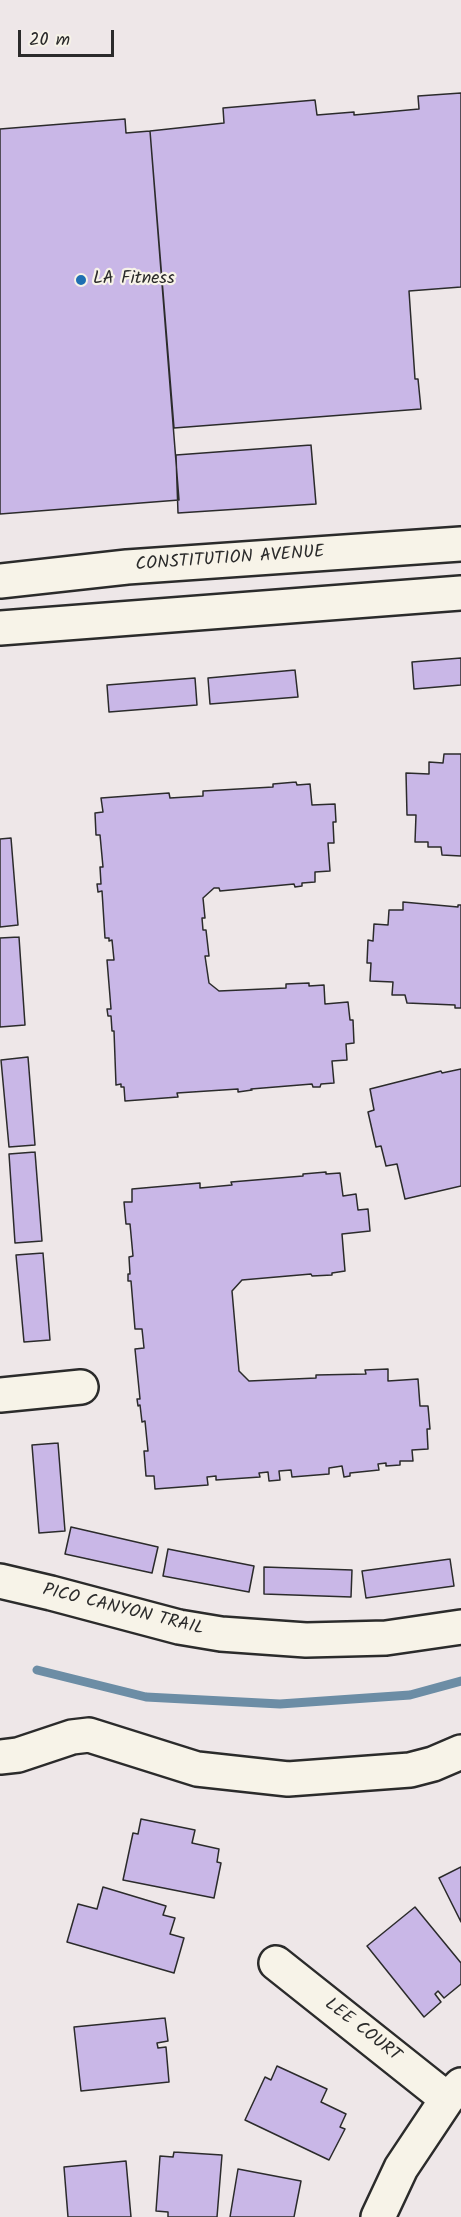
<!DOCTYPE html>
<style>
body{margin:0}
#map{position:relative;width:461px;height:2217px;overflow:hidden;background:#eee7e8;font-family:Kalam,sans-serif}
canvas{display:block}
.scale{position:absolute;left:18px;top:30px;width:96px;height:27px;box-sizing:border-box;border:3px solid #2b2b2b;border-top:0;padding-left:8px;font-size:18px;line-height:21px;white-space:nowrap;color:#2b2b2b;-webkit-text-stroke:4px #f7f3e8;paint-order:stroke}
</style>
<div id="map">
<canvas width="461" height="2217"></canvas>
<div class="scale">20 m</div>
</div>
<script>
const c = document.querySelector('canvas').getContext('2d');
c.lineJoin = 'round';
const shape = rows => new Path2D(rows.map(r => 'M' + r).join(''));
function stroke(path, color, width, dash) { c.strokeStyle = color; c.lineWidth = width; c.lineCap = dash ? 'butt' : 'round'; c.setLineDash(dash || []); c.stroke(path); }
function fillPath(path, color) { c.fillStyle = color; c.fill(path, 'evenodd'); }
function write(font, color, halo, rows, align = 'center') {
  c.font = font + ' Kalam,sans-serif'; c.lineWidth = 4.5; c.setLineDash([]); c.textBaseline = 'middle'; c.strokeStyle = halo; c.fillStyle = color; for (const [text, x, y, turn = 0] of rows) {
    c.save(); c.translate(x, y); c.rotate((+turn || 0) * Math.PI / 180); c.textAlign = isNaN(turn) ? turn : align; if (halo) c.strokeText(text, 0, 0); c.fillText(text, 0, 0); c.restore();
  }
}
stroke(shape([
 [37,1670,146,1697,280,1704,410,1695,461,1681]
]), '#6c8da5', 9);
const building = shape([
 [461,93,461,287,409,291,415,379,418,379,421,409,174,428,150,131,224,123,223,108,315,100,317,115,354,112,354,115,419,109,418,96,461,93],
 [125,119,126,133,150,131,179,500,0,514,0,129,125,119],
 [311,445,316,504,178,513,176,455,311,445],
 [461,658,461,685,414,689,412,662,461,658],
 [295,670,298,697,210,704,208,678,295,670],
 [195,678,197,705,109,712,107,685,195,678],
 [444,754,461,754,461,856,442,855,441,847,428,847,428,842,415,842,416,815,407,815,406,773,429,774,429,762,443,763,444,754],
 [296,782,297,785,310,784,312,805,335,804,336,822,333,822,334,843,328,843,330,871,315,872,315,882,302,883,302,886,295,887,294,884,220,891,219,888,214,888,203,898,205,918,202,918,203,930,206,930,209,956,205,956,209,983,219,991,286,988,286,984,309,983,309,986,324,985,325,1004,348,1002,350,1020,353,1020,354,1043,346,1044,347,1060,332,1061,334,1083,321,1084,320,1087,313,1087,312,1084,251,1089,252,1090,238,1092,238,1089,177,1093,178,1097,125,1101,124,1087,121,1087,121,1084,116,1085,114,1031,112,1031,111,1016,108,1016,107,1009,111,1009,107,960,114,960,112,940,109,941,109,938,105,938,102,891,98,892,97,884,101,884,100,867,103,867,100,835,96,835,95,813,103,812,101,798,169,793,170,798,203,796,203,791,273,787,273,784,296,782],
 [11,838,18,925,0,927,0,839,11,838],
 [403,902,458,907,458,905,461,905,461,1008,455,1008,455,1005,407,1003,405,995,392,995,393,982,370,981,371,963,367,963,368,940,373,941,374,924,388,925,389,910,403,910,403,902],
 [19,937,25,1025,0,1027,0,938,19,937],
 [28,1057,35,1145,9,1147,1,1060,28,1057],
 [461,1069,461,1186,405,1199,397,1164,386,1166,381,1146,376,1147,368,1112,374,1110,370,1089,441,1071,442,1073,461,1069],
 [35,1152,42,1241,15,1243,9,1154,35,1152],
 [326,1172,326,1174,340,1173,343,1196,356,1194,358,1210,368,1209,370,1231,342,1234,345,1271,332,1273,332,1275,312,1276,311,1274,242,1280,232,1291,239,1371,249,1381,316,1378,316,1375,366,1374,365,1370,388,1369,388,1381,418,1379,420,1406,428,1406,430,1429,427,1429,428,1449,412,1450,413,1461,400,1461,400,1465,386,1466,386,1463,378,1464,379,1470,350,1473,350,1476,344,1477,342,1466,329,1468,329,1474,292,1477,291,1470,279,1471,280,1480,269,1481,268,1472,259,1473,260,1477,216,1480,216,1476,207,1477,208,1485,155,1489,154,1476,146,1476,144,1451,148,1451,145,1421,142,1422,140,1405,138,1406,137,1399,140,1399,135,1349,144,1348,142,1329,135,1329,131,1281,128,1281,128,1274,130,1274,129,1257,133,1256,130,1224,126,1224,124,1202,132,1202,132,1189,200,1183,200,1188,232,1185,231,1182,303,1176,303,1174,326,1172],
 [43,1253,50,1340,24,1342,16,1255,43,1253],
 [58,1443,65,1531,39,1533,32,1445,58,1443],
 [71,1527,158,1547,152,1573,65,1554,71,1527],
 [168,1549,254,1566,249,1592,163,1576,168,1549],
 [450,1559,454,1586,366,1598,362,1571,450,1559],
 [264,1567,352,1570,351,1597,264,1594,264,1567],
 [141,1819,195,1830,192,1843,219,1849,217,1862,221,1863,214,1898,123,1880,133,1833,138,1834,141,1819],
 [461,1867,461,1922,439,1878,461,1867],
 [103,1887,166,1906,163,1915,175,1918,170,1934,184,1938,174,1973,67,1942,78,1904,97,1909,103,1887],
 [415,1907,461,1963,461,1984,444,1998,438,1991,435,1994,441,2002,424,2017,367,1946,415,1907],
 [165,2018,168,2041,157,2043,158,2048,166,2047,169,2082,81,2091,74,2027,165,2018],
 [277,2066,327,2089,321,2102,346,2114,340,2127,345,2129,329,2160,245,2120,265,2077,271,2080,277,2066],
 [174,2152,222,2155,217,2217,168,2217,168,2212,156,2211,160,2156,173,2157,174,2152],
 [126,2161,131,2217,68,2217,64,2167,126,2161],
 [238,2169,301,2181,294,2217,230,2217,238,2169]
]);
fillPath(building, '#c9b7e7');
stroke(building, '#2b2b2b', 1.5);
const minor = shape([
 [0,1395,81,1387],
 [0,1581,51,1593,179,1627,221,1634,306,1640,347,1639,386,1638,461,1627],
 [0,1757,18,1755,72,1737,89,1735,197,1769,288,1779,410,1770,433,1764,461,1752],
 [276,1963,447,2099],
 [378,2217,401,2168,447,2099,461,2085]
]);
const major = shape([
 [0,581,127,567,461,544],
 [0,628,461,593]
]);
stroke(minor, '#2b2b2b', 38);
stroke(major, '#2b2b2b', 38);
stroke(minor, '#f7f3e8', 33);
stroke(major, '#f7f3e8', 33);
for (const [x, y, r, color] of [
 [81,280,6,"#1f6fb2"]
]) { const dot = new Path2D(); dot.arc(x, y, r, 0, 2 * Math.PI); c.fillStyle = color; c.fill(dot); stroke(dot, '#f7f3e8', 2); }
write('18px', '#2b2b2b', '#f7f3e8', [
 ["LA Fitness",93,280]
], 'left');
write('18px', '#2b2b2b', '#f7f3e8', [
 ["CONSTITUTION AVENUE",230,560,-4],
 ["PICO CANYON TRAIL",123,1611,14],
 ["LEE COURT",362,2031,38]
]);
</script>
